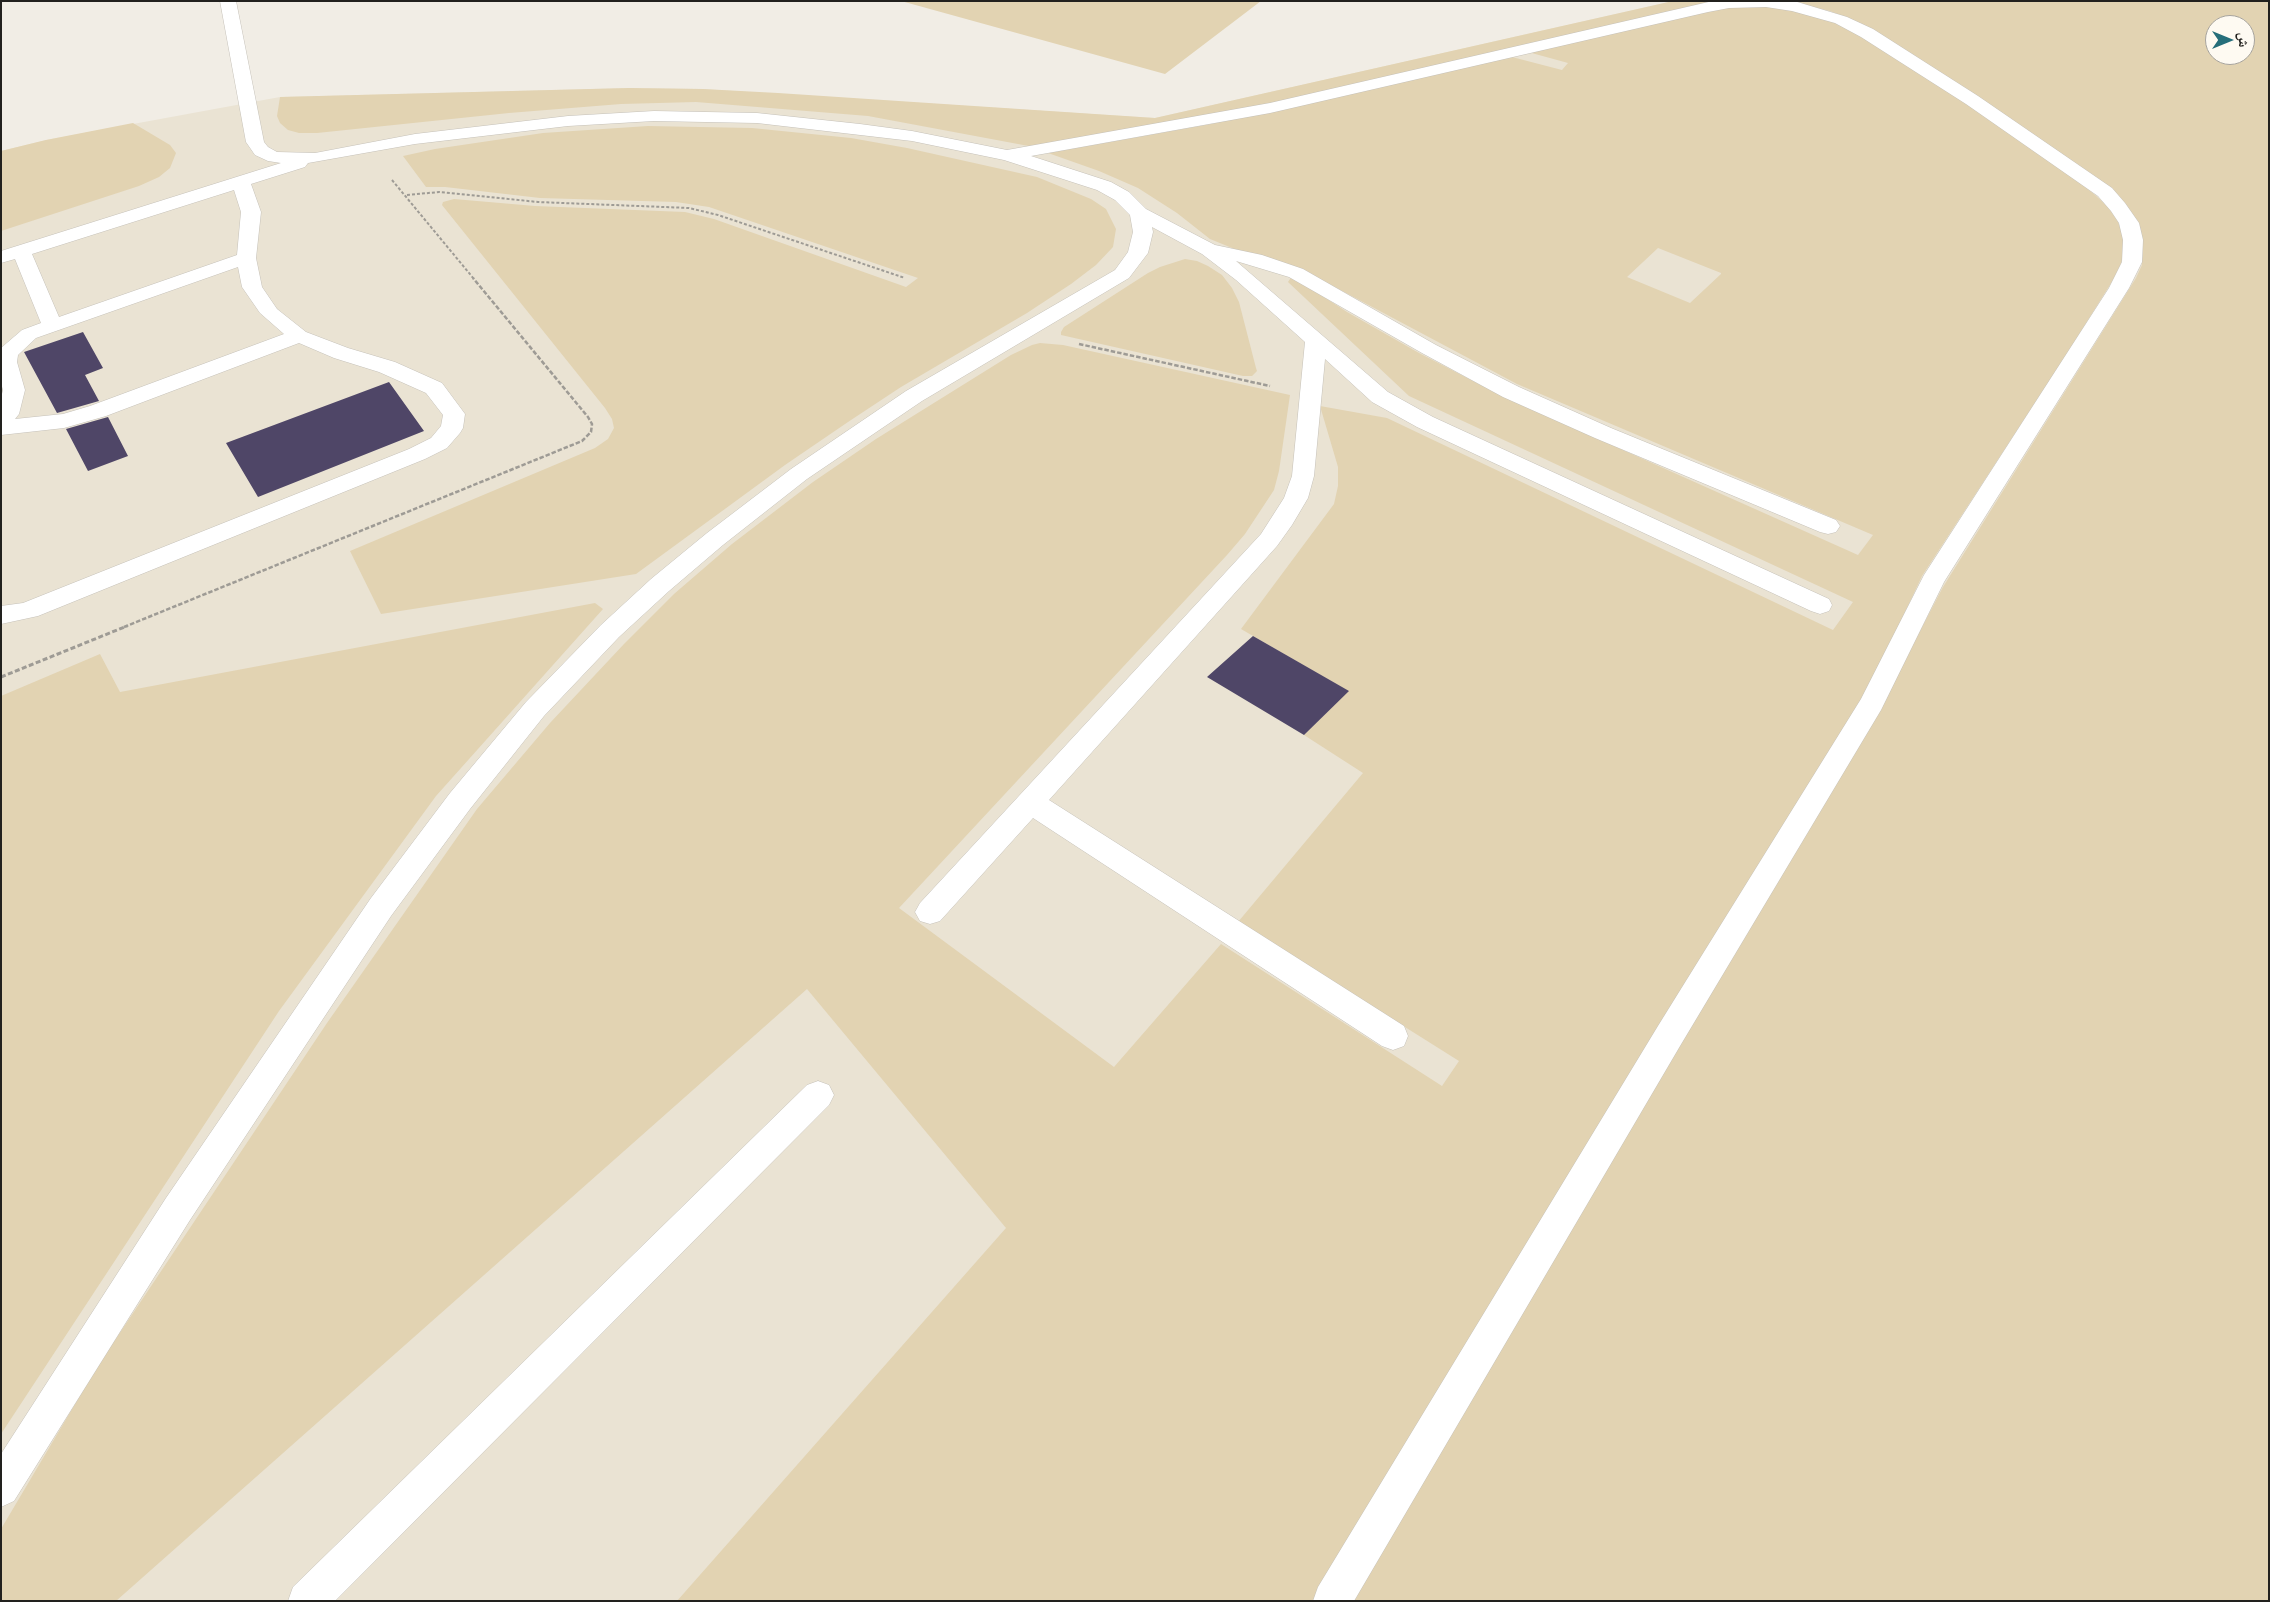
<!DOCTYPE html>
<meta charset="utf-8">
<style>
body{margin:0}
#map{position:relative;width:2270px;height:1602px;overflow:hidden;background:#f1ede5;font-family:Arial,"Noto Naskh Arabic",sans-serif}
canvas{display:block}
.frame{position:absolute;inset:0;border:2px solid #22211e;pointer-events:none}
.north{position:absolute;left:2205px;top:15px;width:50px;height:50px;box-sizing:border-box;background:#fefaf2;border:1px solid #a6a39d;border-radius:50%;rotate:90deg;font-size:14px;font-weight:700;line-height:20px;text-align:center;color:#22211e}
.north::after{content:'';display:block;margin:auto;width:18px;height:22px;background:#266e7a;clip-path:polygon(50% 0,100% 100%,50% 72%,0 100%)}
</style>
<div id="map">
<canvas width="2270" height="1602"></canvas>
<div class="frame"></div>
<div class="north">ش</div>
</div>
<script>
const c = document.querySelector('canvas').getContext('2d');
c.lineJoin = 'round';
function fillPath(path, color) { c.fillStyle = color; c.fill(path, 'evenodd'); }
const shape = rows => new Path2D(rows.map(r => 'M' + r).join(''));
function stroke(path, color, width, dash) { c.strokeStyle = color; c.lineWidth = width; c.lineCap = dash ? 'butt' : 'round'; c.setLineDash(dash || []); c.stroke(path); }
fillPath(shape([
 [1673,1,1845,1,2212,238,1420,1601,1,1601,1,151,46,140,280,97,629,88,703,89,1155,118]
]), '#eae3d3');
fillPath(shape([
 [901,1,1261,1,1165,74],
 [1673,1,1726,1,1265,105,1034,147,868,116,696,102,621,104,509,113,317,133,299,133,288,130,280,123,277,116,280,97,629,88,703,89,778,93,1155,118],
 [1788,1,2269,1,2269,1601,1351,1601,1906,658,1943,587,2136,278,2142,265,2142,241,2126,207,1859,23,1830,11],
 [2215,25,2245,25,2245,55,2215,55],
 [1765,6,1813,14,1848,28,1966,102,2057,164,2094,194,2108,207,2118,222,2124,239,2122,260,2118,272,2066,355,1922,576,1875,676,1315,1601,677,1601,1006,1228,807,989,116,1601,1,1601,1,1529,97,1367,327,1023,477,809,550,723,624,644,674,594,732,544,813,482,876,439,1011,355,1032,345,1040,343,1063,345,1290,395,1279,471,1274,490,1245,534,1227,555,899,908,1114,1067,1221,944,1442,1086,1459,1061,1238,922,1363,773,1304,735,1348,691,1241,629,1334,504,1338,486,1338,467,1320,406,1387,418,1833,630,1853,602,1409,396,1288,282,1292,276,1347,312,1419,353,1502,396,1858,555,1873,535,1517,384,1299,268,1237,250,1210,239,1177,213,1138,188,1099,171,1048,153,1211,124,1512,57,1562,70,1568,63,1528,52,1713,10,1732,7],
 [1658,248,1721,273,1721,274,1690,303,1627,277],
 [133,123,170,145,176,153,170,168,159,177,139,186,1,231,1,151,46,140],
 [648,126,752,128,851,138,907,148,1037,177,1091,199,1106,209,1116,229,1113,247,1096,265,1071,284,1027,313,901,387,848,422,785,465,636,574,381,614,350,551,595,448,608,439,614,428,612,419,605,408,442,205,443,202,454,199,535,206,685,212,714,219,906,287,918,278,709,207,676,202,540,198,445,187,426,187,403,156,435,149,543,133],
 [1185,259,1197,261,1208,266,1222,275,1232,288,1239,302,1256,368,1257,371,1252,376,1243,376,1061,335,1061,332,1064,327,1148,273,1160,267],
 [595,603,603,609,436,796,279,1011,1,1434,1,696,100,654,120,692]
]), '#e2d3b2');
fillPath(shape([
 [83,332,103,368,85,375,99,401,57,413,24,352],
 [389,382,424,431,258,497,226,443],
 [108,417,128,456,88,471,66,429],
 [1253,636,1349,691,1304,735,1207,677]
]), '#4f4667');
const service = shape([
 [220,1,236,1,264,142,268,147,277,152,315,153,415,134,568,116,654,111,757,113,860,124,912,131,1007,150,1270,103,1713,1,1794,1,1847,17,1873,29,1978,96,2112,188,2125,203,2139,223,2143,240,2142,262,2129,288,1944,582,1881,710,1680,1046,1354,1601,1313,1601,1318,1587,1658,1026,1861,699,1924,575,2109,288,2122,262,2123,240,2119,223,2111,211,2098,196,1966,104,1861,37,1835,23,1792,11,1766,7,1729,8,1708,12,1270,113,1031,156,1111,182,1129,192,1146,209,1215,245,1262,255,1303,269,1436,345,1519,387,1611,428,1836,520,1840,526,1836,532,1828,534,1820,532,1595,438,1503,397,1422,353,1289,277,1236,261,1388,392,1433,417,1829,599,1832,605,1829,611,1820,614,1811,611,1417,427,1372,402,1325,359,1314,476,1308,498,1292,525,1277,546,1049,800,1404,1026,1408,1036,1404,1046,1393,1050,1382,1046,1033,818,940,921,930,924,920,921,915,912,920,903,1261,534,1284,498,1292,476,1305,342,1236,280,1202,254,1152,227,1153,232,1148,253,1129,278,922,401,807,479,723,545,669,591,619,637,544,716,470,809,391,916,190,1220,14,1501,1,1507,1,1454,166,1198,371,898,450,793,526,702,601,625,651,579,707,533,791,469,906,391,1115,270,1128,252,1133,232,1130,215,1115,200,1097,190,1004,160,912,141,757,123,654,121,568,126,415,144,308,163,305,167,251,184,261,212,256,258,262,287,277,309,306,332,348,348,395,362,442,383,465,414,463,428,460,433,447,448,425,459,38,616,1,624,1,606,23,603,409,449,431,438,441,426,443,415,426,393,379,372,334,358,299,343,106,416,64,428,1,435,1,398,3,390,1,383,1,348,22,330,41,323,15,259,1,263,1,251,281,163,268,161,255,155,246,142,220,1],
 [234,190,241,212,237,255,59,317,32,254,234,190],
 [238,267,242,287,260,313,284,334,90,406,63,414,15,419,19,414,25,390,17,362,18,355,36,338,238,267],
 [818,1081,829,1085,834,1095,829,1105,335,1601,288,1601,293,1587,807,1085,818,1081]
]);
stroke(service, '#c6c2ba', 1);
stroke(shape([
 [392,180,474,279],
 [407,195,439,192,538,202,689,208,718,215,905,278]
]), '#9e9b95', 2, [3, 2]);
stroke(shape([
 [1079,344,1270,386],
 [124,627,582,441,591,432,592,424,588,417,473,278]
]), '#9e9b95', 2.5, [4.5, 2]);
stroke(shape([
 [1,677,127,626]
]), '#9e9b95', 3, [5, 2.5]);
fillPath(service, '#fff');
</script>
